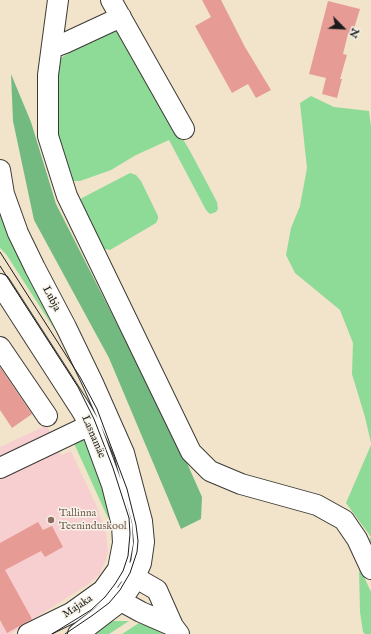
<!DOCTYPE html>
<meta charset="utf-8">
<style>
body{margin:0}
#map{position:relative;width:371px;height:634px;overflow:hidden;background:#f1e4ca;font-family:"IM FELL English",serif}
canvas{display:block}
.north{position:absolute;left:323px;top:8px;width:40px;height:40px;-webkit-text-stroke:3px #f7f3e8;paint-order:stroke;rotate:114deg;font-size:11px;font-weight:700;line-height:16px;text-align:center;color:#1c1c1c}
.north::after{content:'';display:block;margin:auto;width:14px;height:18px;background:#1c1c1c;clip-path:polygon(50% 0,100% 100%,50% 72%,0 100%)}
</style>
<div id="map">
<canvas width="371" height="634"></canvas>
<div class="north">N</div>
</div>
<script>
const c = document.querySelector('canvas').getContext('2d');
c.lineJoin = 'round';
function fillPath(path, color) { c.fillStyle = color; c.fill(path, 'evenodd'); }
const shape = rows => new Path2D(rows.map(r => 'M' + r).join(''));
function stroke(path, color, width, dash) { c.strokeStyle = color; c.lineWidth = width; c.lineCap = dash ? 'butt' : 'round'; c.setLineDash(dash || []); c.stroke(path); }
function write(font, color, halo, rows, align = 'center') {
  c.font = font + ' "IM FELL English",serif'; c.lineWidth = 3; c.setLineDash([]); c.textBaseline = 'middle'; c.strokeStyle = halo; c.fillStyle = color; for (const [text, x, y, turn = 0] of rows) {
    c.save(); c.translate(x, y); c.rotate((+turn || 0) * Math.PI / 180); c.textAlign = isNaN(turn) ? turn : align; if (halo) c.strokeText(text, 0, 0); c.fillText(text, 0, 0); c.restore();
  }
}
fillPath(shape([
 [47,425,61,455,71,451,97,507,106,533,108,551,106,560,99,575,87,585,10,634,0,634,0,447]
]), '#f7cfd1');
fillPath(shape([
 [114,30,121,33,190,151,217,202,218,209,216,212,210,214,206,210,169,140,136,155,111,170,80,181,74,181,70,177,58,134,54,102,58,63,61,58,67,54,107,32],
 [311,96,334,107,369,111,371,127,371,443,365,417,352,374,353,343,340,310,295,273,286,255,291,228,300,206,307,168,300,103],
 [130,173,136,175,141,181,158,216,158,219,156,223,110,250,104,249,101,247,85,213,80,200,82,198],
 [0,200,75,361,6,254,0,248],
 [81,439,88,442,115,515,108,518,73,441],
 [371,445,371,550,368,542,371,537,346,503],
 [359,566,371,592,371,634,365,634,363,632,360,612],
 [114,621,129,621,109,634,86,634,104,624],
 [139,623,148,626,163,634,122,634]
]), '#8eda97');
fillPath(shape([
 [11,74,31,122,56,204,183,454,202,497,201,519,181,529,109,358,34,220,13,121]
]), '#72ba80');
fillPath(shape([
 [202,0,221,0,245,47,271,90,256,98,248,84,232,93,195,26,211,17],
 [328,1,360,9,352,35,348,34,343,54,347,55,340,79,342,79,337,98,322,94,326,78,309,74],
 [0,367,32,414,12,428,0,410],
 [38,522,43,530,52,526,63,547,45,557,41,551,5,570,32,619,7,633,0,620,0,543]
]), '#e69c95');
const minor = shape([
 [58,0,48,75,48,136,67,196,191,452,210,471,241,484,317,505,344,520,357,539,371,569],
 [111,0,184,129],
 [52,48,65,43,121,17],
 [0,170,4,194,18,233,35,268,66,327,93,383,124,453,142,521,144,542,141,563,131,586,121,601,78,634],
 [0,284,80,408,90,425,112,485,122,525,123,543,118,569,103,590,71,613,28,634],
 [0,347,47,416],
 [0,468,90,425],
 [124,571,157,590,173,626,179,634],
 [110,595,141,612,173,626]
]);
stroke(minor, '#3c3a36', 22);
stroke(minor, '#fff', 20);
stroke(shape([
 [0,252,80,377,97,409,127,489,136,525,138,541,137,552,130,573,120,590,109,603,93,615,65,634],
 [0,266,78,387,94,419,113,468,129,518,130,534,128,556,123,571,115,584,105,597,91,610,52,634]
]), '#1c1c1c', 1);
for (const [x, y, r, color] of [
 [51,520,4,"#8d6e63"]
]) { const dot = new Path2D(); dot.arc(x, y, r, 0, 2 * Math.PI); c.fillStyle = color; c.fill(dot); stroke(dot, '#f7f3e8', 1.5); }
write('11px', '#1c1c1c', '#f7f3e8', [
 ["Lubja",51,299,62],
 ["Lasnamäe",93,437,67],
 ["Majaka",78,607,-33]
]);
write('11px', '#785e54', '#f7f3e8', [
 ["Tallinna",59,514],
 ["Teeninduskool",59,527]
], 'left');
</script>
